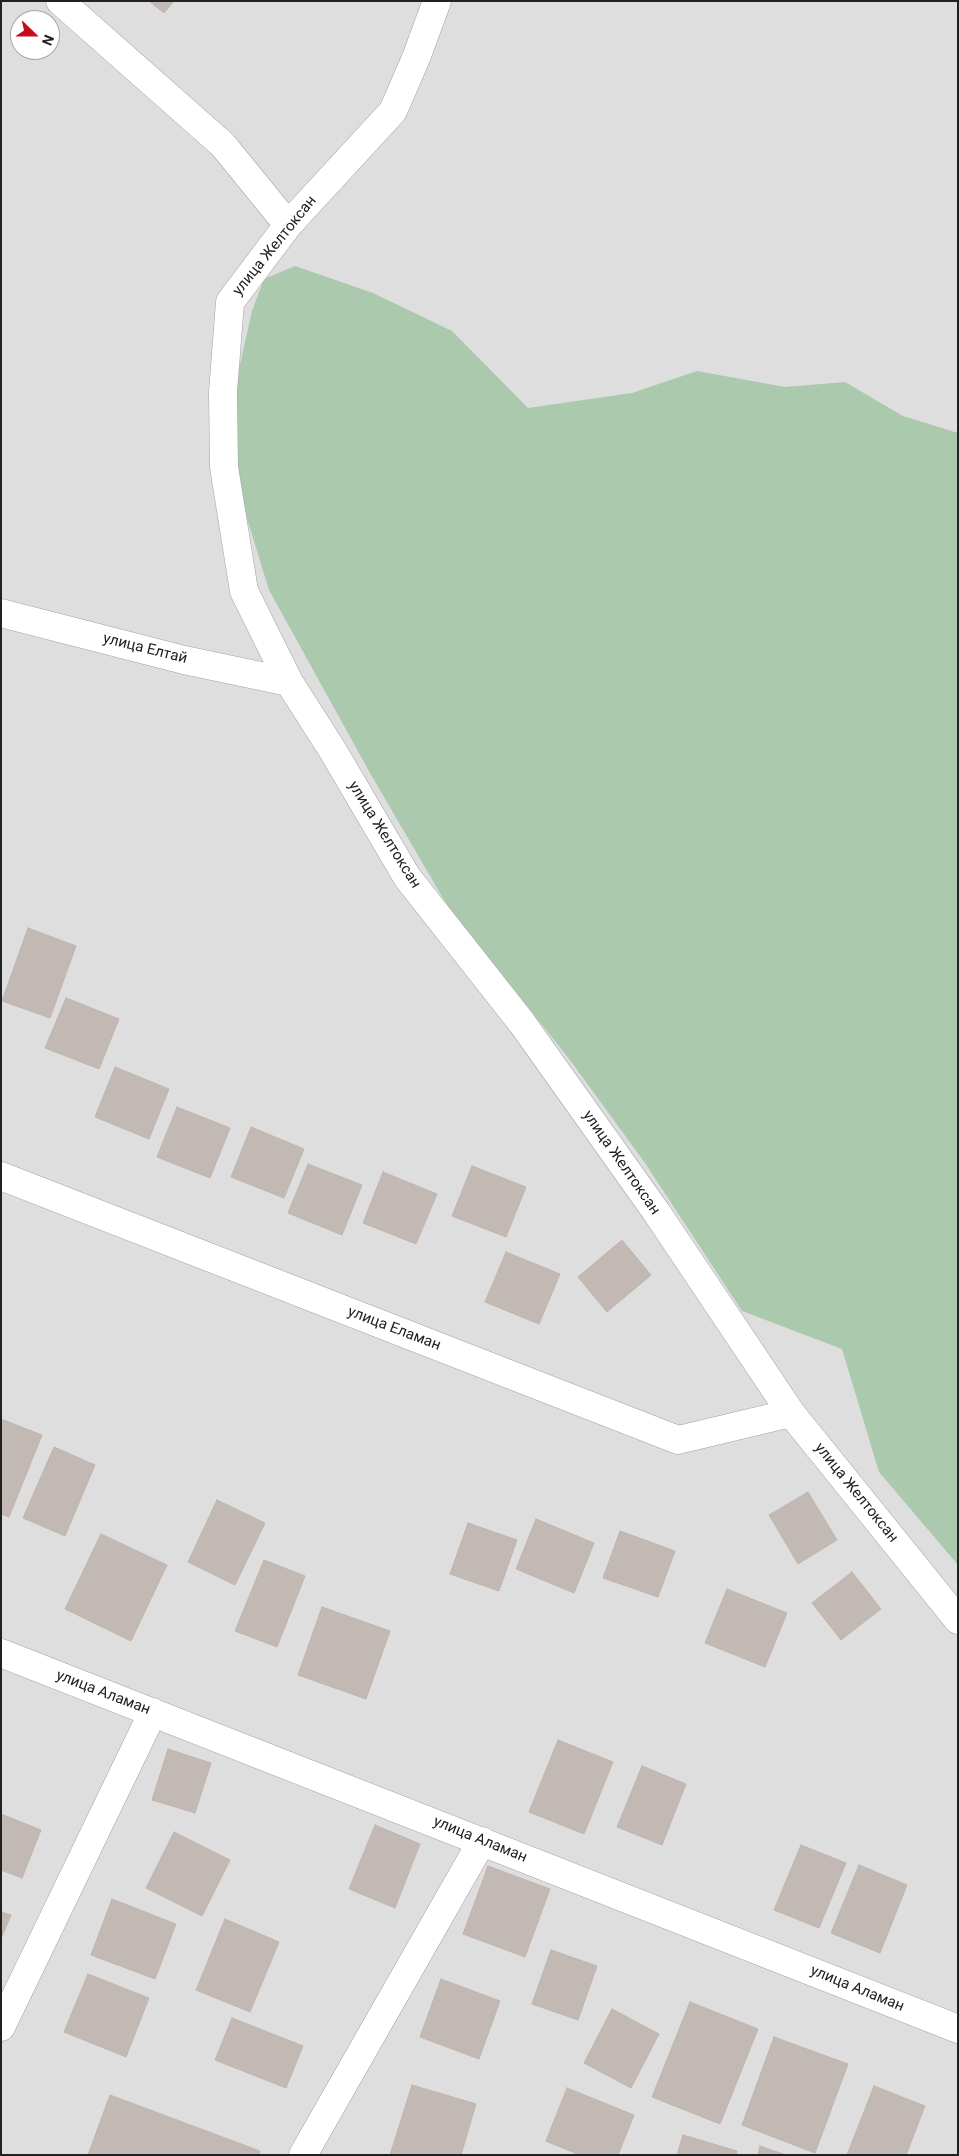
<!DOCTYPE html>
<meta charset="utf-8">
<style>
body{margin:0}
#map{position:relative;width:959px;height:2156px;overflow:hidden;background:#f1eee9;font-family:Roboto,sans-serif}
canvas{display:block}
.frame{position:absolute;inset:0;border:2px solid #212121;pointer-events:none}
.north{position:absolute;left:10px;top:10px;width:50px;height:50px;box-sizing:border-box;background:#fff;border:1px solid #a6a6a6;border-radius:50%;rotate:112deg;font-size:14px;font-weight:700;line-height:20px;text-align:center;color:#212121}
.north::after{content:'';display:block;margin:auto;width:18px;height:22px;background:#c70c1c;clip-path:polygon(50% 0,100% 100%,50% 72%,0 100%)}
</style>
<div id="map">
<canvas width="959" height="2156"></canvas>
<div class="frame"></div>
<div class="north">N</div>
</div>
<script>
const c = document.querySelector('canvas').getContext('2d');
c.lineJoin = 'round';
function fillPath(path, color) { c.fillStyle = color; c.fill(path, 'evenodd'); }
const shape = rows => new Path2D(rows.map(r => 'M' + r).join(''));
function stroke(path, color, width, dash) { c.strokeStyle = color; c.lineWidth = width; c.lineCap = dash ? 'butt' : 'round'; c.setLineDash(dash || []); c.stroke(path); }
function write(font, color, halo, rows, align = 'center') {
  c.font = font + ' Roboto,sans-serif'; c.lineWidth = 4; c.setLineDash([]); c.textBaseline = 'middle'; c.strokeStyle = halo; c.fillStyle = color; for (const [text, x, y, turn = 0] of rows) {
    c.save(); c.translate(x, y); c.rotate((+turn || 0) * Math.PI / 180); c.textAlign = isNaN(turn) ? turn : align; if (halo) c.strokeText(text, 0, 0); c.fillText(text, 0, 0); c.restore();
  }
}
fillPath(shape([
 [1,1,958,1,958,2155,1,2155],
 [20,20,50,20,50,50,20,50]
]), '#dfdedf');
fillPath(shape([
 [295,266,373,293,452,331,528,408,632,393,697,371,785,387,845,382,903,416,958,433,958,1565,879,1472,842,1349,742,1311,645,1163,570,1060,447,905,370,773,269,590,237,486,237,378,252,311,264,279]
]), '#abc9ad');
const building = shape([
 [149,1,174,1,164,13,149,1],
 [28,928,76,946,50,1018,2,1001,28,928],
 [66,998,119,1019,99,1069,45,1048,66,998],
 [115,1067,169,1089,149,1139,95,1117,115,1067],
 [177,1107,230,1128,210,1178,157,1157,177,1107],
 [251,1127,304,1149,284,1198,231,1177,251,1127],
 [308,1164,362,1185,342,1235,288,1213,308,1164],
 [472,1166,526,1187,506,1237,452,1216,472,1166],
 [383,1172,437,1194,416,1244,363,1223,383,1172],
 [622,1240,651,1275,607,1312,578,1277,622,1240],
 [506,1252,560,1274,539,1324,485,1302,506,1252],
 [1,1419,42,1435,9,1517,1,1514,1,1419],
 [54,1447,95,1465,65,1536,23,1518,54,1447],
 [808,1492,837,1540,798,1564,769,1515,808,1492],
 [217,1500,265,1523,235,1585,188,1562,217,1500],
 [536,1519,594,1543,574,1593,516,1569,536,1519],
 [468,1523,517,1540,499,1591,450,1574,468,1523],
 [620,1531,675,1551,658,1597,603,1578,620,1531],
 [101,1534,167,1565,131,1641,65,1609,101,1534],
 [264,1560,305,1576,277,1647,235,1631,264,1560],
 [852,1572,881,1609,841,1640,812,1603,852,1572],
 [727,1589,787,1613,765,1667,705,1643,727,1589],
 [322,1607,390,1631,366,1699,298,1675,322,1607],
 [558,1740,613,1762,584,1834,529,1812,558,1740],
 [168,1749,211,1763,195,1813,152,1800,168,1749],
 [642,1766,686,1784,662,1845,617,1827,642,1766],
 [1,1814,41,1830,22,1878,1,1870,1,1814],
 [375,1825,420,1844,395,1908,349,1889,375,1825],
 [174,1832,230,1860,202,1916,146,1888,174,1832],
 [801,1845,846,1863,819,1928,774,1910,801,1845],
 [859,1865,907,1885,880,1953,831,1933,859,1865],
 [488,1866,550,1889,525,1957,463,1934,488,1866],
 [112,1899,176,1924,155,1979,91,1955,112,1899],
 [1,1912,11,1915,1,1939,1,1912],
 [225,1919,279,1942,250,2012,196,1990,225,1919],
 [551,1950,597,1966,578,2020,532,2004,551,1950],
 [88,1974,149,1998,126,2057,64,2032,88,1974],
 [441,1979,500,2001,479,2059,420,2037,441,1979],
 [690,2002,758,2029,720,2124,652,2097,690,2002],
 [612,2009,659,2034,631,2088,584,2063,612,2009],
 [232,2018,303,2046,286,2088,215,2060,232,2018],
 [774,2037,848,2064,815,2153,742,2125,774,2037],
 [412,2085,476,2104,461,2155,390,2155,412,2085],
 [874,2086,925,2106,906,2155,847,2155,874,2086],
 [567,2088,634,2115,618,2155,580,2155,546,2141,567,2088],
 [110,2095,260,2151,259,2155,88,2155,110,2095],
 [683,2135,737,2151,736,2155,677,2155,683,2135],
 [760,2146,786,2155,758,2155,760,2146]
]);
fillPath(building, '#c2b9b5');
stroke(building, '#c2b4ac', 1);
const minor = shape([
 [60,1,223,145,288,225],
 [437,1,416,58,393,111,288,225,230,302,223,392,224,467,244,591,289,682,333,751,407,877,522,1023,657,1213,791,1413,958,1620],
 [1,613,184,660,289,682],
 [1,1176,678,1440,791,1413],
 [1,1653,958,2029],
 [1,2027,153,1712],
 [303,2155,482,1841]
]);
stroke(minor, '#a2a2a2', 29);
stroke(minor, '#fff', 28);
write('15px', '#212121', '#fff', [
 ["улица Желтоксан",275,246,-51],
 ["улица Елтай",145,649,14],
 ["улица Желтоксан",384,835,58],
 ["улица Желтоксан",621,1163,55],
 ["улица Еламан",394,1329,21],
 ["улица Желтоксан",856,1493,51],
 ["улица Аламан",103,1693,21],
 ["улица Аламан",480,1840,22],
 ["улица Аламан",857,1989,22]
]);
</script>
